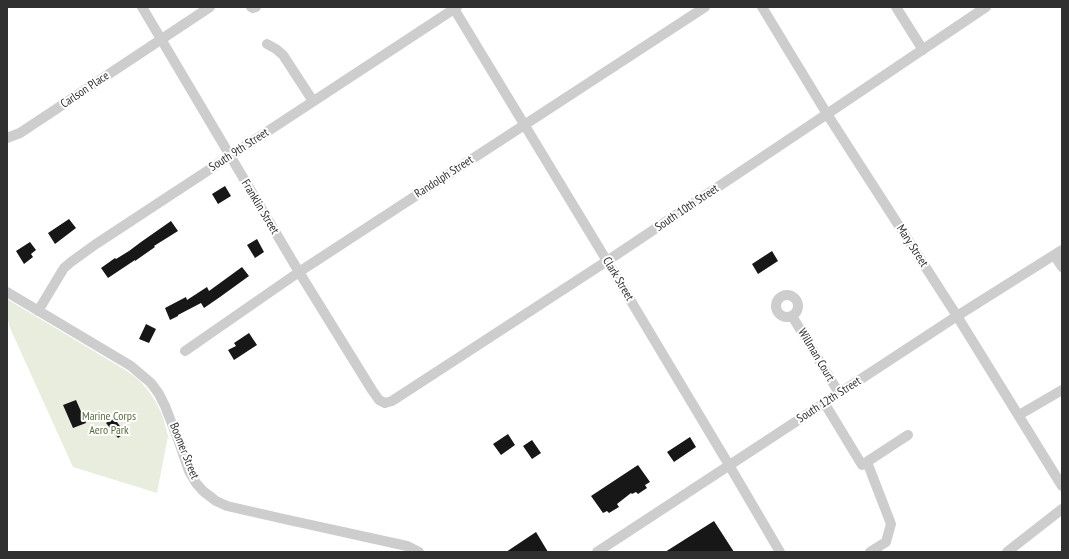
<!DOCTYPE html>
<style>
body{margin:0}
#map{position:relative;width:1069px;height:559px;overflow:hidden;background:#fff;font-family:"PT Sans Narrow",sans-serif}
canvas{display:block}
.frame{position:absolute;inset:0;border:8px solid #303030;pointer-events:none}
</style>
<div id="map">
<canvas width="1069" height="559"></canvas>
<div class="frame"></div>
</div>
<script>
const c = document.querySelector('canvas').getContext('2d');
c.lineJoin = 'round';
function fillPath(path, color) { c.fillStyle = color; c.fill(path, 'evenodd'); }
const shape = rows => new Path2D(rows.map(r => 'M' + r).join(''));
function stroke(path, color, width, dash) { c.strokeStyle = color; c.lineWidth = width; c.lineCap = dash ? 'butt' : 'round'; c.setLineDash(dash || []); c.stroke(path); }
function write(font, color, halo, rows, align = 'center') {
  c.font = font + ' "PT Sans Narrow",sans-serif'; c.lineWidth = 4; c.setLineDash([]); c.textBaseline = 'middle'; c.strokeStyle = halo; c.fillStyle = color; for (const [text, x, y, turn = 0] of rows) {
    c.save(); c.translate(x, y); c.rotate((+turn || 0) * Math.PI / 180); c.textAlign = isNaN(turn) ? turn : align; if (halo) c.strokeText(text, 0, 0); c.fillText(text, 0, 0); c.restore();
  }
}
fillPath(shape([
 [7,299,127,371,138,379,147,389,156,402,163,417,168,436,157,493,73,467,10,328,7,316]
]), '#e8edde');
fillPath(shape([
 [225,186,231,196,218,204,212,194],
 [69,219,76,228,55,244,48,233],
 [171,221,178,231,154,246,155,247,135,261,135,260,108,278,101,268,115,258,116,259,129,251,141,242],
 [257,239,264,252,255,258,247,245],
 [30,242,36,250,31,254,33,257,24,264,16,251],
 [772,251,778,261,758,274,752,264],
 [242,267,249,276,220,297,204,308,201,303,178,315,178,316,170,320,165,308,186,297,187,300,207,287,209,291],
 [146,324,156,329,149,343,139,339],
 [249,333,257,345,234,360,228,350,236,346,234,343],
 [76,400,86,423,73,428,63,405],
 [114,418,125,433,118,438,106,423],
 [508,434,515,445,501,455,493,444],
 [690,437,696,447,674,462,667,452],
 [532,440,541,453,532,459,523,446],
 [638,465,650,482,645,485,647,488,638,494,636,492,632,494,631,493,617,504,619,507,609,513,607,511,603,513,591,496],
 [714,521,734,552,665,552],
 [536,532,548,552,506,552]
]), '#171717');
stroke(shape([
 [142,7,299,272,372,390,379,400,385,403,392,401,607,261,827,114,986,7],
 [251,7,253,8,256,7],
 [453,7,607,261,729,465,780,552],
 [762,7,827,114,957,316,1062,486],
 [896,7,923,50],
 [267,44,276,49,283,55,313,101],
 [7,138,20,133,210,7],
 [1054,255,1062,267],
 [7,292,131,366,151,383,159,394,165,406,179,442,189,471,196,483,203,491,216,501,227,506,284,519,407,546,419,552],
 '776 306a11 11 0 1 1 22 0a11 11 0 1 1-22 0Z',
 [38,311,64,268,71,262,96,244,457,7],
 [792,316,839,393],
 [185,351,299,272,705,7],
 [825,404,862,465,908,435],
 [1019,415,1062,390],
 [867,462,891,524,886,542,870,552],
 [597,552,957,316,1062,250],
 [1007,552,1062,509]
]), '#cdcdcd', 10);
write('12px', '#303030', '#fff', [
 ["Carlson Place",85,90,-34],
 ["South 9th Street",239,150,-33],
 ["Randolph Street",444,177,-33],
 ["Franklin Street",260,207,59],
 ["South 10th Street",687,208,-34],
 ["Mary Street",912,246,57],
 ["Clark Street",618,279,59],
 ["Willman Court",816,355,59],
 ["South 12th Street",829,400,-33],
 ["Boomer Street",184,451,68]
]);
write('12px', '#586d3c', '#fff', [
 ["Marine Corps",109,417],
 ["Aero Park",109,431]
]);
</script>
